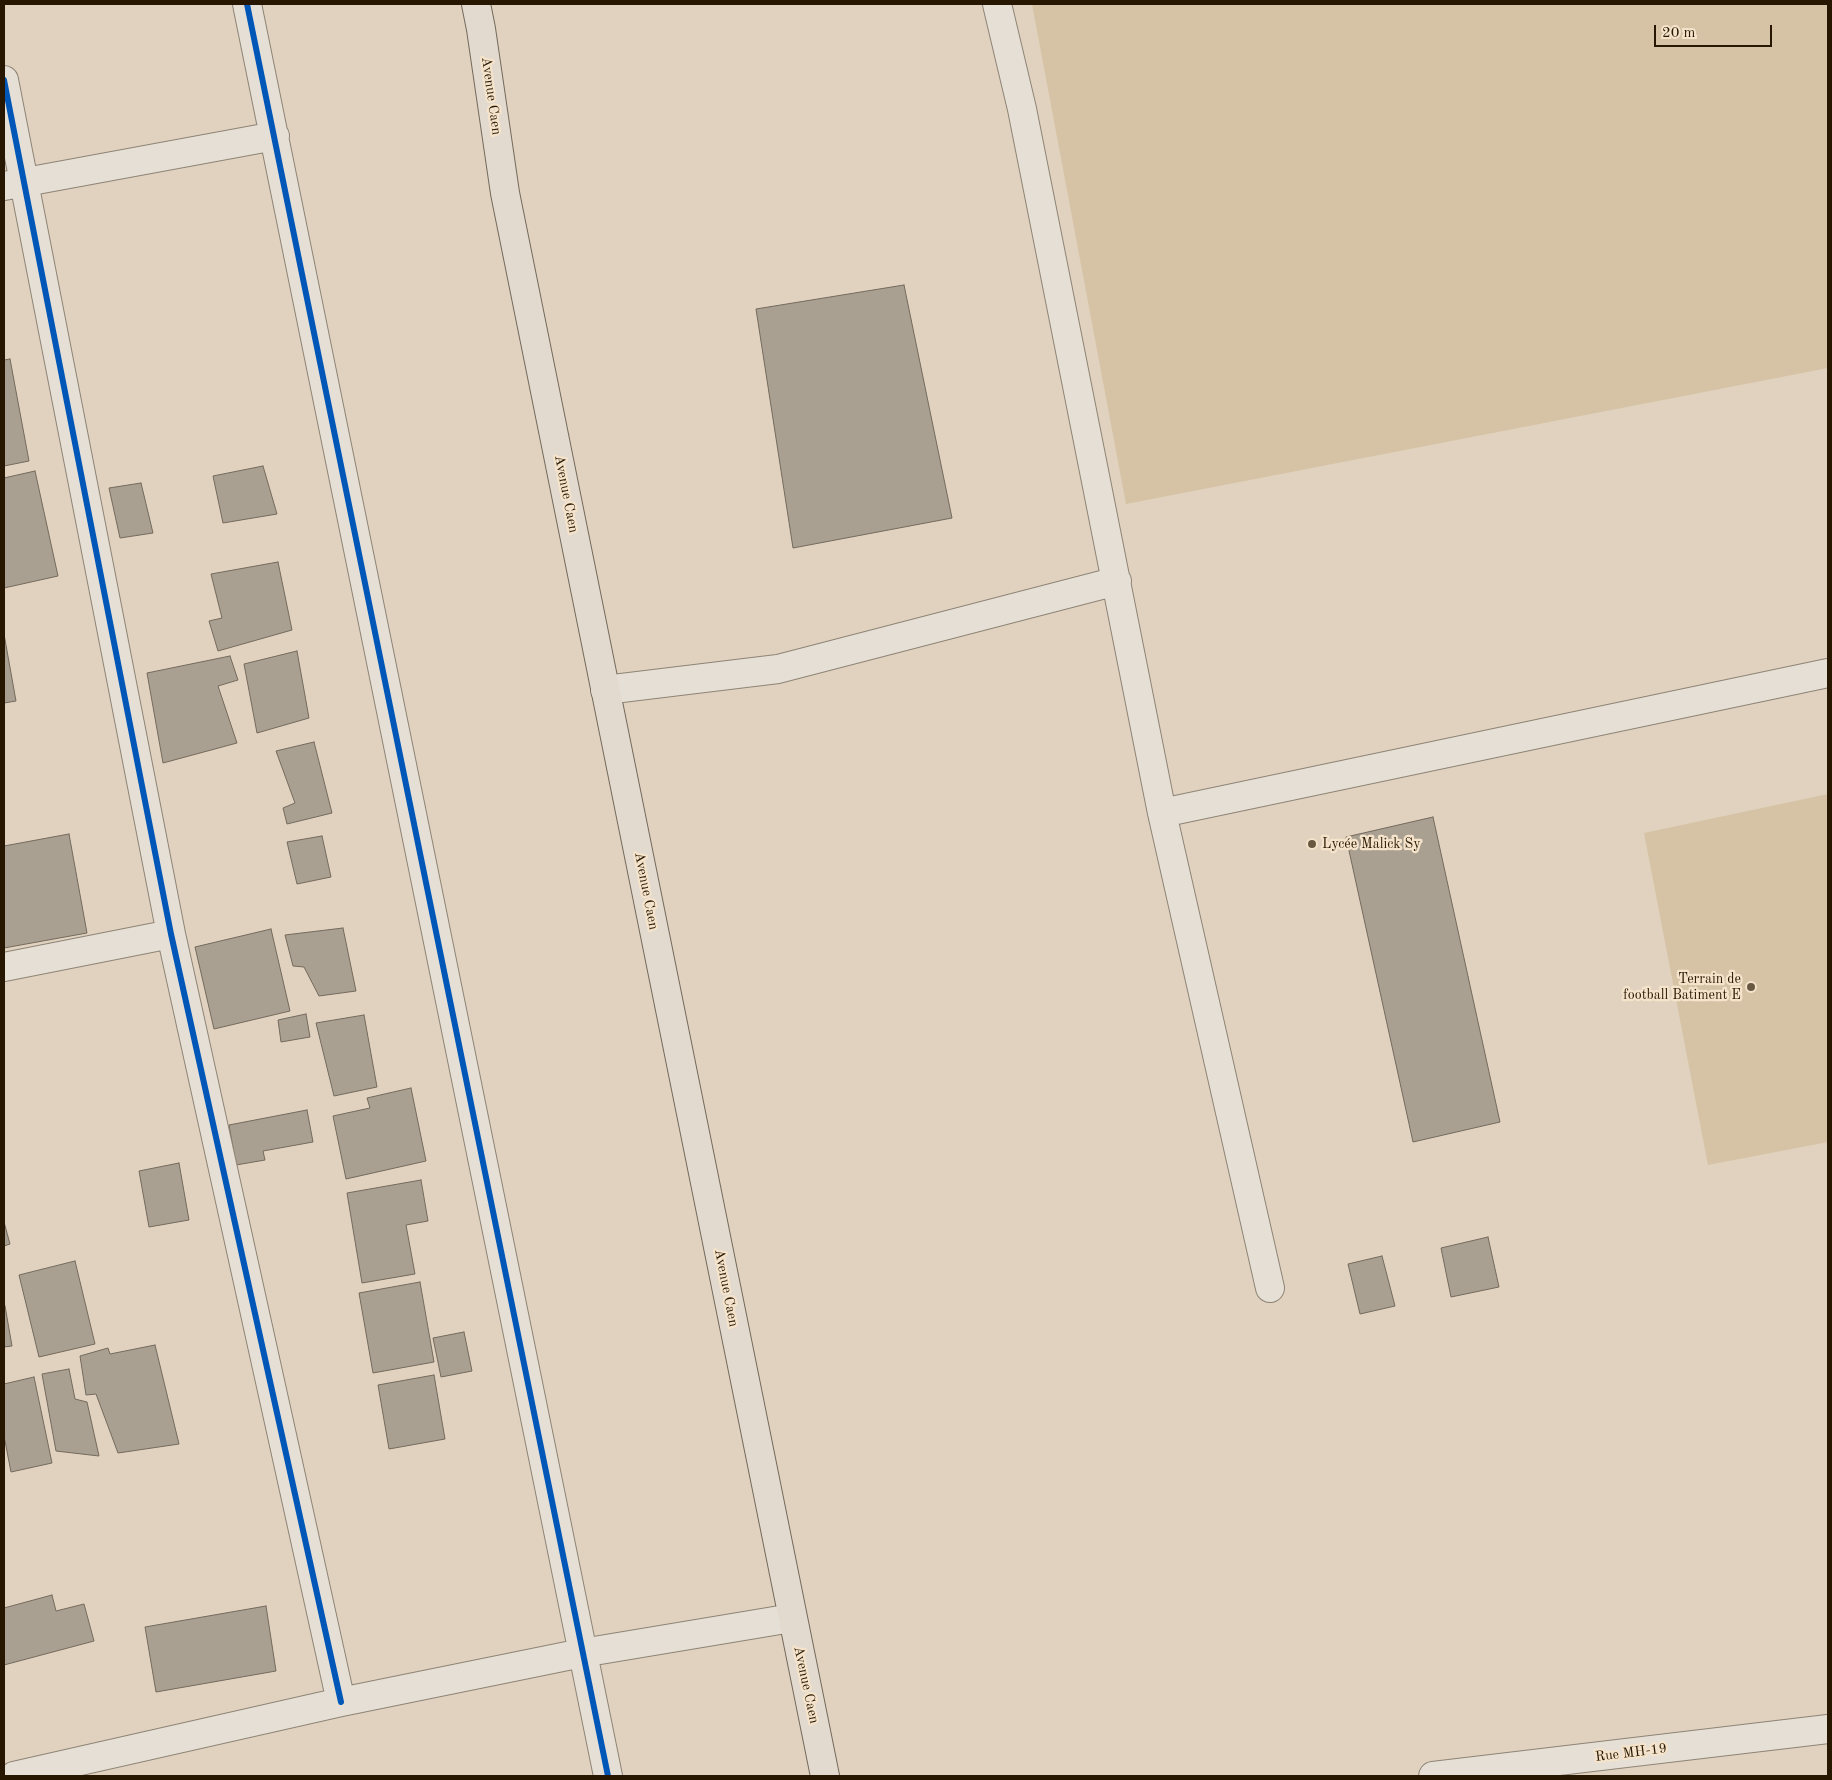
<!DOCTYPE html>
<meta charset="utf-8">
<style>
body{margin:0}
#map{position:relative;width:1832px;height:1780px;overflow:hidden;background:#e0d2be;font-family:"Old Standard TT",serif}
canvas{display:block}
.frame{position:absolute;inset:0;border:5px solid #281700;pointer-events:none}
.scale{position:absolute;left:1654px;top:25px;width:118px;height:22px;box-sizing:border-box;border:2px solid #281700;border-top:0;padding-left:6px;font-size:15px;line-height:18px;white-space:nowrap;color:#281700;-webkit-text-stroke:4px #f5e4cb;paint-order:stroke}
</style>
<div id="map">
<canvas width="1832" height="1780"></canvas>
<div class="frame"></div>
<div class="scale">20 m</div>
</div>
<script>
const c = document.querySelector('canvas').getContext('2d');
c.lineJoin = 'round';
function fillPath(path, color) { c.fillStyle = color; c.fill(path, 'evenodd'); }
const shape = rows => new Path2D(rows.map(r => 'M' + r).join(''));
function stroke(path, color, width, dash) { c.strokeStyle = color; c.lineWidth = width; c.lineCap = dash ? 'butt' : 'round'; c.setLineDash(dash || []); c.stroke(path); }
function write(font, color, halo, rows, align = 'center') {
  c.font = font + ' "Old Standard TT",serif'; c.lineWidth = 4.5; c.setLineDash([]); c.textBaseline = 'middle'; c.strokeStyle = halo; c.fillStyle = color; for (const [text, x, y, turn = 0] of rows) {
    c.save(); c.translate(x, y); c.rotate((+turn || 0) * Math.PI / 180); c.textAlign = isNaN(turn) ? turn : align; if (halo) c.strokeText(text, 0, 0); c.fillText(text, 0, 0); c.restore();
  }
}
fillPath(shape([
 [1032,4,1828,4,1828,368,1126,504],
 [1828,794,1828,1142,1708,1165,1644,833]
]), '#d6c3a5');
const building = shape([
 [904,285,952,518,793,548,756,309,904,285],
 [10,359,29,461,4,466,4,360,10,359],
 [263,466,277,514,223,523,213,476,263,466],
 [35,471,58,576,4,588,4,478,35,471],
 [141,483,153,533,120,538,109,488,141,483],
 [278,562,292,630,218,651,209,621,222,618,211,574,278,562],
 [4,634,16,701,4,703,4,634],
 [297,651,309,718,257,733,244,664,297,651],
 [230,656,238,680,218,686,237,743,163,763,147,673,230,656],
 [314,742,332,813,287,824,283,808,295,803,276,751,314,742],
 [1433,817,1500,1122,1413,1142,1346,837,1433,817],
 [69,834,87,933,4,948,4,846,69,834],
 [322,836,331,877,297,884,287,842,322,836],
 [343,928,356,991,319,996,304,967,293,966,285,935,343,928],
 [271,929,290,1011,214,1029,195,947,271,929],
 [306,1014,310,1037,281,1042,278,1020,306,1014],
 [364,1015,377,1087,334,1096,316,1023,364,1015],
 [411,1088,426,1161,346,1179,333,1116,370,1108,367,1098,411,1088],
 [307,1110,313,1142,263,1151,265,1160,236,1165,229,1125,307,1110],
 [179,1163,189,1220,149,1227,139,1171,179,1163],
 [421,1180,428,1221,406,1225,415,1274,362,1283,347,1193,421,1180],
 [4,1222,10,1244,4,1246,4,1222],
 [1488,1237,1499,1287,1451,1297,1441,1248,1488,1237],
 [1382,1256,1395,1306,1360,1314,1348,1264,1382,1256],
 [75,1261,95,1344,39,1357,19,1275,75,1261],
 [420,1282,434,1362,373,1373,359,1293,420,1282],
 [5,1306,12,1346,4,1347,4,1307,5,1306],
 [464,1332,472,1371,441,1377,433,1338,464,1332],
 [155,1345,179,1444,118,1453,96,1394,86,1395,80,1356,108,1348,110,1354,155,1345],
 [69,1369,75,1399,87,1402,99,1456,56,1451,42,1374,69,1369],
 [434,1375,445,1439,389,1449,378,1385,434,1375],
 [34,1377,52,1463,11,1472,4,1436,4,1384,34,1377],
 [52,1595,56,1611,84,1604,94,1641,4,1665,4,1608,52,1595],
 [266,1606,276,1671,156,1692,145,1627,266,1606]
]);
fillPath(building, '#aaa091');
stroke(building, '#746a5d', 1);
const minor = shape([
 [247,4,608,1776],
 [997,4,1022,109,1162,813,1270,1288],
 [4,80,171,934,341,1702],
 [4,186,275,136],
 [605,690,778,669,1117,581],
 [1162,813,1828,673],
 [4,967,171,934],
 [14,1776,341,1702,582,1653,792,1618],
 [1433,1776,1828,1729]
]);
const highway = shape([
 [476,4,481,29,505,193,825,1776]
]);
stroke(minor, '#8e8476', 30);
stroke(highway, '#746a5d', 30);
stroke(minor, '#e6dfd5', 28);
stroke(highway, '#e2dace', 28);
stroke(shape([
 [247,4,608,1776],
 [4,80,171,934,341,1702]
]), '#0057b8', 6);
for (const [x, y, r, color] of [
 [1312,844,5,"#685842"],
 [1751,987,5,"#685842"]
]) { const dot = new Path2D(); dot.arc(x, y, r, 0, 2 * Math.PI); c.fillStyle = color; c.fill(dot); stroke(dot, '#f5e4cb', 2); }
write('14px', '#281700', '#f5e4cb', [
 ["Avenue Caen",491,96,82],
 ["Avenue Caen",566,494,79],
 ["Avenue Caen",646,891,79],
 ["Avenue Caen",726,1288,79],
 ["Avenue Caen",806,1685,78],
 ["Rue MH-19",1631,1753,-7]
]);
write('14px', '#281700', '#f5e4cb', [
 ["Lycée Malick Sy",1322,844],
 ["Terrain de",1741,979,"right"],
 ["football Batiment E",1741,995,"right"]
], 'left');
</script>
